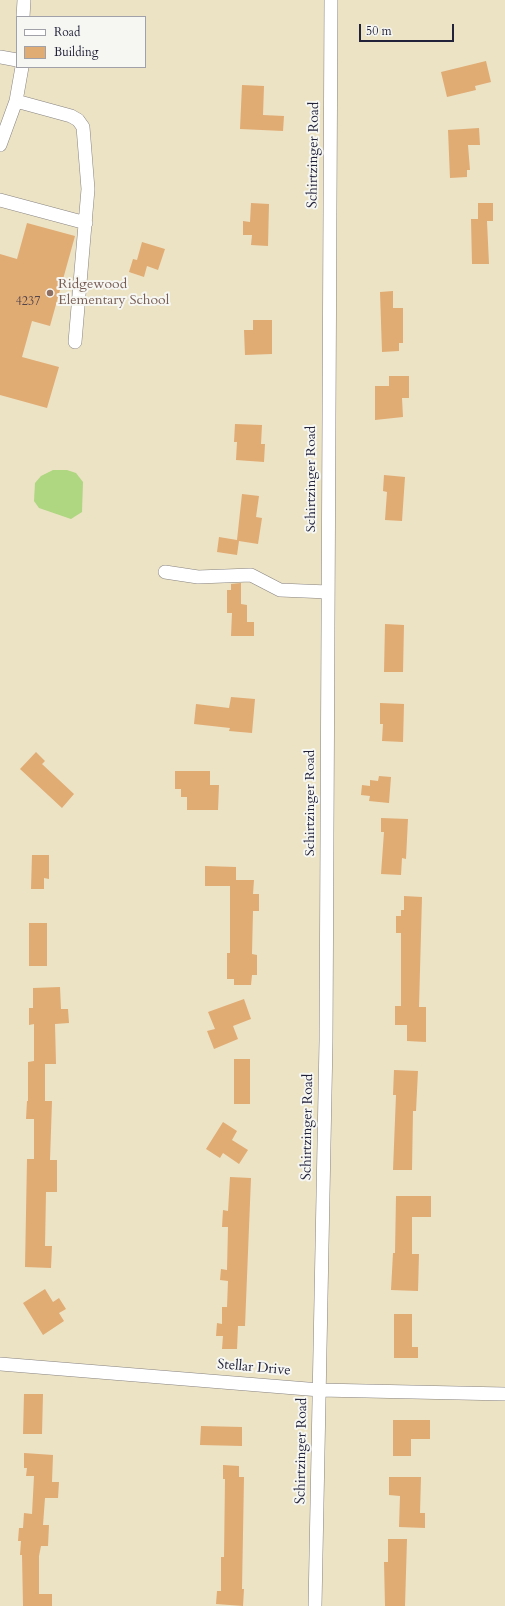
<!DOCTYPE html>
<style>
body{margin:0}
#map{position:relative;width:505px;height:1606px;overflow:hidden;background:#ece3c4;font-family:Cardo,serif}
canvas{display:block}
.legend{position:absolute;left:16px;top:16px;width:130px;height:52px;box-sizing:border-box;background:#f6f6f2;border:1px solid #a1a1a9;margin:0;padding:5px 7px;list-style:none;font-size:12px;color:#22223b}
.legend li{display:flex;align-items:center;gap:8px;height:20px}
.legend b{width:20px;border:1px solid #a1a1a9}
.scale{position:absolute;left:359px;top:24px;width:95px;height:18px;box-sizing:border-box;border:2px solid #22223b;border-top:0;padding-left:5px;font-size:12px;line-height:14px;white-space:nowrap;color:#22223b;-webkit-text-stroke:3px #f6f6f2;paint-order:stroke}
</style>
<div id="map">
<canvas width="505" height="1606"></canvas>
<ul class="legend">
<li><b style="height:5px;background:#fff"></b>Road</li>
<li><b style="height:11px;background:#e1ab74"></b>Building</li>
</ul>
<div class="scale">50 m</div>
</div>
<script>
const c = document.querySelector('canvas').getContext('2d');
c.lineJoin = 'round';
function fillPath(path, color) { c.fillStyle = color; c.fill(path, 'evenodd'); }
const shape = rows => new Path2D(rows.map(r => 'M' + r).join(''));
function stroke(path, color, width, dash) { c.strokeStyle = color; c.lineWidth = width; c.lineCap = dash ? 'butt' : 'round'; c.setLineDash(dash || []); c.stroke(path); }
function write(font, color, halo, rows, align = 'center') {
  c.font = font + ' Cardo,serif'; c.lineWidth = 4; c.setLineDash([]); c.textBaseline = 'middle'; c.strokeStyle = halo; c.fillStyle = color; for (const [text, x, y, turn = 0] of rows) {
    c.save(); c.translate(x, y); c.rotate((+turn || 0) * Math.PI / 180); c.textAlign = isNaN(turn) ? turn : align; if (halo) c.strokeText(text, 0, 0); c.fillText(text, 0, 0); c.restore();
  }
}
fillPath(shape([
 [53,470,67,470,76,473,83,482,82,512,71,519,39,508,34,501,35,483,41,476]
]), '#afd681');
fillPath(shape([
 [486,61,491,82,475,86,476,90,447,97,441,72],
 [242,85,264,86,263,115,284,116,283,131,240,129],
 [479,128,480,145,468,145,470,170,467,170,467,177,450,178,448,130],
 [251,203,269,204,268,246,251,245,252,235,243,235,243,221,250,222],
 [478,203,493,203,493,221,487,221,489,264,472,264,471,219,478,219],
 [27,223,75,236,50,326,32,321,22,357,59,367,47,408,0,395,0,254,17,259],
 [142,242,165,249,158,270,147,266,144,277,129,272,133,259,137,260],
 [393,291,393,308,403,308,403,343,399,343,399,351,382,352,380,292],
 [253,320,272,320,272,354,245,355,244,330,253,330],
 [389,376,409,376,409,398,402,398,403,417,375,420,375,386,389,386],
 [235,424,262,425,261,444,265,444,264,462,236,460,237,442,234,442],
 [384,475,405,477,402,521,385,520,387,492,383,491],
 [242,494,259,496,256,517,262,518,258,544,239,541,237,555,217,552,219,537,237,540],
 [241,583,241,604,247,605,247,622,254,622,254,636,231,636,232,613,227,613,227,590,231,590,231,584],
 [385,624,404,625,403,672,384,672],
 [231,697,255,699,252,733,229,731,230,728,194,724,196,704,229,708],
 [380,703,404,704,403,742,382,741,383,724,380,724],
 [36,752,45,761,42,764,74,794,62,808,20,769],
 [175,771,210,771,210,785,219,785,218,810,187,810,187,797,181,797,181,789,175,789],
 [379,776,391,777,389,803,369,801,370,796,361,795,362,785,370,786,370,780,378,781],
 [381,818,408,819,406,859,402,858,401,875,381,874,384,832,381,832],
 [32,855,49,855,49,879,44,878,44,889,31,889],
 [205,866,236,867,236,880,254,880,253,894,259,894,259,911,253,911,252,954,257,955,257,975,252,975,251,985,234,985,234,979,227,979,227,953,230,953,230,886,205,886],
 [404,896,422,897,419,1007,426,1007,426,1042,407,1041,407,1025,395,1025,395,1006,401,1006,401,933,396,933,396,916,401,916,401,910,404,910],
 [29,923,47,923,47,966,29,966],
 [60,987,61,1009,68,1009,69,1023,55,1024,56,1064,45,1064,45,1101,52,1101,50,1160,57,1160,57,1192,46,1192,45,1246,52,1246,51,1268,25,1267,27,1159,34,1159,34,1119,26,1119,27,1101,28,1101,28,1062,34,1061,34,1024,29,1025,29,1008,33,1008,33,988],
 [244,999,251,1019,233,1026,238,1039,214,1049,207,1031,215,1029,208,1012],
 [234,1059,250,1059,250,1104,234,1104],
 [394,1070,418,1071,416,1111,413,1111,412,1170,393,1170,396,1095,393,1095],
 [223,1122,237,1131,232,1140,248,1150,239,1164,223,1153,220,1158,206,1149],
 [230,1177,251,1178,245,1326,238,1326,237,1349,222,1349,223,1336,216,1336,217,1323,222,1324,222,1307,227,1307,228,1281,220,1280,221,1269,227,1270,228,1227,222,1227,223,1210,228,1211],
 [396,1196,431,1196,431,1217,412,1217,412,1254,419,1254,418,1291,391,1290,393,1253,395,1253],
 [45,1289,53,1302,59,1298,66,1309,59,1313,64,1321,43,1335,23,1303],
 [394,1314,412,1314,412,1347,418,1347,418,1358,394,1358],
 [24,1394,43,1394,42,1434,23,1434],
 [393,1420,430,1420,430,1439,411,1439,411,1456,393,1456],
 [201,1426,242,1427,242,1446,200,1445],
 [24,1453,53,1455,52,1482,59,1482,58,1498,45,1498,43,1525,49,1525,48,1546,41,1546,39,1556,39,1594,52,1594,52,1606,23,1606,22,1555,20,1555,21,1541,18,1541,19,1528,23,1528,24,1513,32,1514,34,1476,26,1476,27,1468,24,1468],
 [223,1465,239,1466,239,1477,244,1477,242,1589,244,1589,243,1606,216,1604,217,1591,221,1591,221,1557,224,1557,225,1479,223,1479],
 [389,1477,421,1477,420,1513,425,1513,425,1528,399,1527,400,1496,389,1495],
 [388,1539,407,1539,405,1606,385,1606,384,1562,388,1562]
]), '#e1ab74');
const minor = shape([
 [23,17,24,0],
 [0,57,17,60],
 [16,101,71,116,78,120,83,127,88,189,75,342],
 [0,145,16,101,22,67],
 [0,200,86,223],
 [165,572,198,577,251,575,280,590,328,592],
 [0,1364,320,1390,505,1394],
 [315,1606,326,1041,331,0]
]);
stroke(minor, '#878280', 14);
stroke(minor, '#fff', 13);
for (const [x, y, r, color] of [
 [50,293,4,"#8d6e63"]
]) { const dot = new Path2D(); dot.arc(x, y, r, 0, 2 * Math.PI); c.fillStyle = color; c.fill(dot); stroke(dot, '#f6f6f2', 1.5); }
write('12px', '#524449', null, [
 ["4237",28,302]
]);
write('14px', '#22223b', '#f6f6f2', [
 ["Schirtzinger Road",314,155,-89],
 ["Schirtzinger Road",312,479,-90],
 ["Schirtzinger Road",311,803,-90],
 ["Schirtzinger Road",308,1127,-89],
 ["Stellar Drive",254,1368,5],
 ["Schirtzinger Road",302,1451,-89]
]);
write('14px', '#785e54', '#f6f6f2', [
 ["Ridgewood",58,285],
 ["Elementary School",58,301]
], 'left');
</script>
